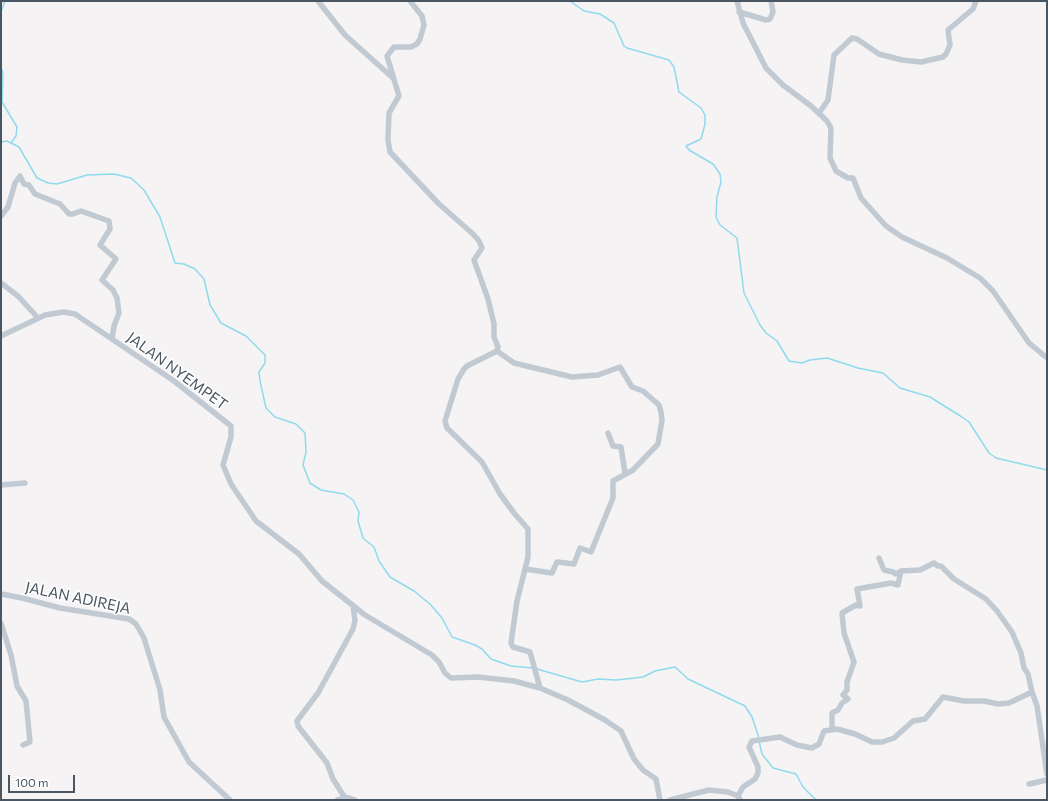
<!DOCTYPE html>
<style>
body{margin:0}
#map{position:relative;width:1048px;height:801px;overflow:hidden;background:#f5f3f3;font-family:Commissioner,sans-serif}
canvas{display:block}
.frame{position:absolute;inset:0;border:2px solid #4a5661;pointer-events:none}
.scale{position:absolute;left:8px;top:775px;width:67px;height:18px;box-sizing:border-box;border:2px solid #4a5661;border-top:0;padding-left:5px;font-size:12px;line-height:14px;white-space:nowrap;color:#4a5661;-webkit-text-stroke:3px #fff;paint-order:stroke}
</style>
<div id="map">
<canvas width="1048" height="801"></canvas>
<div class="frame"></div>
<div class="scale">100 m</div>
</div>
<script>
const c = document.querySelector('canvas').getContext('2d');
c.lineJoin = 'round';
const shape = rows => new Path2D(rows.map(r => 'M' + r).join(''));
function stroke(path, color, width, dash) { c.strokeStyle = color; c.lineWidth = width; c.lineCap = dash ? 'butt' : 'round'; c.setLineDash(dash || []); c.stroke(path); }
function write(font, color, halo, rows, align = 'center') {
  c.font = font + ' Commissioner,sans-serif'; c.lineWidth = 3; c.setLineDash([]); c.textBaseline = 'middle'; c.strokeStyle = halo; c.fillStyle = color; for (const [text, x, y, turn = 0] of rows) {
    c.save(); c.translate(x, y); c.rotate((+turn || 0) * Math.PI / 180); c.textAlign = isNaN(turn) ? turn : align; if (halo) c.strokeText(text, 0, 0); c.fillText(text, 0, 0); c.restore();
  }
}
stroke(shape([
 [570,1,584,11,600,14,614,23,624,46,627,48,669,60,674,67,679,92,701,108,705,115,705,124,701,139,686,146,689,150,713,164,720,174,721,182,717,197,716,217,720,225,737,238,744,293,760,325,766,333,777,341,789,361,802,363,810,360,827,358,858,368,883,373,900,388,930,397,962,417,969,422,989,453,996,458,1047,470],
 [1,12,5,1],
 [1,67,3,73,2,102,17,127,16,136,11,143],
 [1,142,7,141,19,147,37,178,48,183,57,184,87,175,114,174,131,178,144,190,160,217,175,263,184,264,195,269,204,279,210,305,221,323,246,336,265,355,265,363,259,372,260,381,266,408,275,417,296,424,305,433,306,452,303,465,310,483,321,490,344,494,353,500,359,512,358,521,363,538,374,547,379,561,390,577,414,591,430,604,442,618,452,637,475,645,482,649,491,659,511,666,533,668],
 [537,669,582,682,598,679,616,680,635,678,643,677,655,671,675,667,688,679,745,706,752,717,759,738],
 [759,741,762,754,773,768,796,774,803,787,816,800]
]), '#90daee', 1.5);
stroke(shape([
 [318,1,345,35,393,78],
 [410,1,422,16,424,25,420,39,417,44,411,47,394,47,387,56,399,96,389,113,388,140,390,152,439,204,473,234,479,241,482,248,474,260,488,299,494,324,494,337,498,347,497,351,467,366,464,369,458,379,445,421,447,428,482,462,500,494,514,513,528,529,528,557,517,601,511,643,513,647,530,652,540,688],
 [737,1,743,23,766,68,783,85,811,106,827,121,831,128,830,158,836,171,848,178,853,178,861,198,886,226,902,237,947,258,980,278,993,291,1029,343,1047,358],
 [739,12,766,20,770,19,773,12,771,1],
 [819,113,828,100,834,55,852,38,857,39,879,54,902,60,921,62,943,57,946,54,950,45,948,30,973,9,976,1],
 [1,216,8,207,15,183,20,176,24,184,29,185,35,194,60,204,69,214,73,214,81,211,109,221,110,229,100,245,116,259,102,280,113,290,117,298,119,313,114,326,112,339],
 [1,283,18,296,38,318],
 [1,336,45,315,64,312,75,314,174,381,231,426,231,437,223,465,231,484,256,521,299,554,322,581,365,615,432,655,439,662,445,673,451,678,478,677,514,681,540,688,568,700,605,720,621,731,634,759,643,770,656,779,660,800],
 [497,351,514,363,572,377,598,375,620,367,632,387,643,391,659,405,661,412,662,420,658,444,633,470,613,481,613,498,591,552,580,548,574,564,557,562,552,573,525,569],
 [608,433,613,446,621,447,625,473],
 [1,485,25,483],
 [879,558,884,570,893,572,896,574,901,571,920,570,934,563,938,566,941,566,954,579,986,599,997,611,1012,632,1021,653,1024,668,1028,674,1032,692,1037,706,1047,774],
 [1,594,22,598,60,608,129,619,136,624,144,638,160,690,164,717,189,762,230,800],
 [1,623,11,655,17,686,26,701,30,742,23,745],
 [832,729,832,713,838,710,842,703,848,699,843,695,847,690,847,682,854,662,844,633,842,613,856,605,860,606,857,589,891,583,898,585,901,571],
 [1029,784,1047,780],
 [738,796,743,787,755,779,758,773,758,767,749,747,752,741,780,737,797,745,812,748,819,744,824,731,837,729,855,734,872,742,882,742,894,738,913,721,925,719,943,697,964,701,984,701,998,704,1009,703,1032,692],
 [345,798,333,779,327,763,298,726,297,721,318,693,353,629,355,620,353,606],
 [337,800,346,797,355,800],
 [670,800,709,790,728,792,738,796,740,800]
]), '#c1cad2', 5.5);
write('15px', '#4a5661', '#fff', [
 ["JALAN NYEMPET",177,371,36],
 ["JALAN ADIREJA",78,598,12]
]);
</script>
